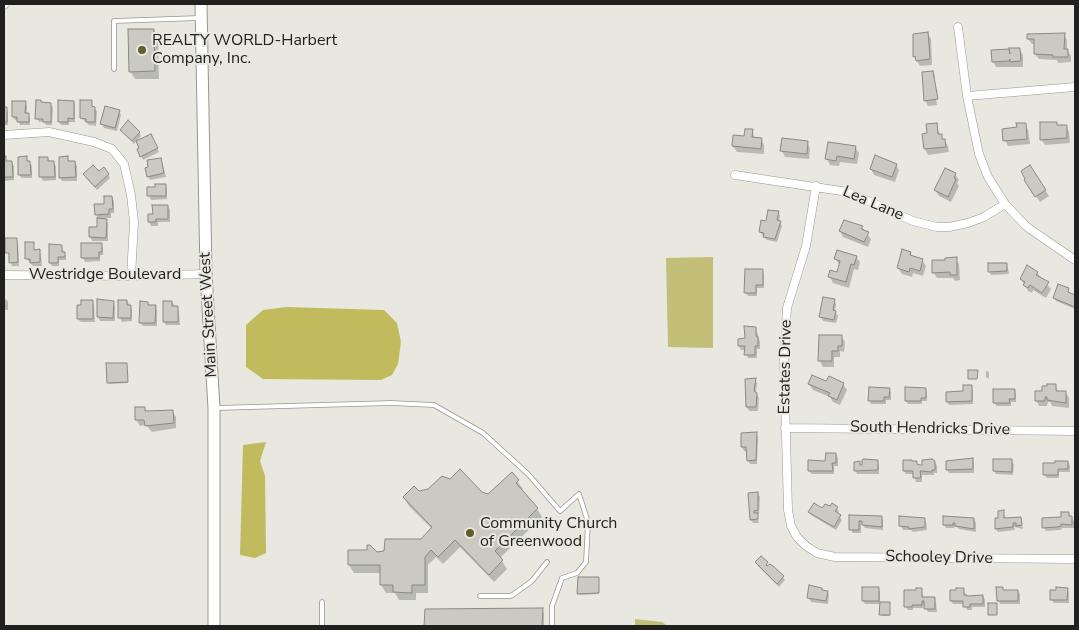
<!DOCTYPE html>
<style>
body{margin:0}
#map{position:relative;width:1079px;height:630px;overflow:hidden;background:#e8e8e1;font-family:"Nunito Sans",sans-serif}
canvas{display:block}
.frame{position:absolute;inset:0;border:5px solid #20201e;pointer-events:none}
</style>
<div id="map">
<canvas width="1079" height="630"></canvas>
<div class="frame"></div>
</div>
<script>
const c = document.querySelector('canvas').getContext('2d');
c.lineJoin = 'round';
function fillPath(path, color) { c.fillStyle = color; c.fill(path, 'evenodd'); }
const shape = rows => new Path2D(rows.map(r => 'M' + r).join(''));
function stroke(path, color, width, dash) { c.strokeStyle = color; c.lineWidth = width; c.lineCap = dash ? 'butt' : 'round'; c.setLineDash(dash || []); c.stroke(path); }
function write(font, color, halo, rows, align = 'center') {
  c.font = font + ' "Nunito Sans",sans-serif'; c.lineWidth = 4; c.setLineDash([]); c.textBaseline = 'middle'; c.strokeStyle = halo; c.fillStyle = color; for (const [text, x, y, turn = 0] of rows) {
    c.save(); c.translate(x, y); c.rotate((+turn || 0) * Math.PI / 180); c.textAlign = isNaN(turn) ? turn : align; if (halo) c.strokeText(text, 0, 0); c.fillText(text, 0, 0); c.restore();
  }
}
fillPath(shape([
 [713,257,713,348,668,347,666,258],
 [635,619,662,622,668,626,635,626]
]), '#c3be78');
fillPath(shape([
 [286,307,384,310,397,323,401,342,398,364,392,375,381,380,263,379,246,367,246,325,263,310],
 [266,442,260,461,265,476,266,553,255,558,240,555,243,445]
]), '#c1bb5d');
fillPath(shape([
 [154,30,158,38,159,79,135,79,130,71],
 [928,34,931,39,932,65,920,66,914,56,914,35],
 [1064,34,1067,40,1067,50,1071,56,1071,62,1058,63,1057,60,1039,59,1035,54,1035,44,1032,44,1028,39],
 [1019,49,1023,55,1023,67,996,67,993,62,992,52],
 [933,72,935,77,933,77,937,105,928,106,925,100],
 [91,101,93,108,97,111,96,126,89,125,81,118],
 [25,102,27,106,27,114,30,118,30,125,20,125,18,120,15,120,13,117],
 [73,102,75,105,75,122,69,122,69,125,61,125,59,121],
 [42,104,50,104,53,107,52,125,46,125,44,122,39,122,37,118],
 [4,109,6,109,8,112,8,125,4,125],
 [119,111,121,115,117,131,104,128,102,124],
 [1057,123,1058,126,1066,126,1069,132,1070,143,1045,145,1041,139],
 [936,124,940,135,948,146,949,152,928,155,925,149,923,135,928,134],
 [1025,124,1028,130,1030,144,1008,146,1005,140],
 [121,130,139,132,141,136,134,144],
 [752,131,755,138,761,139,764,145,764,154,737,152,733,146],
 [152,139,159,152,143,160,141,156],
 [807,142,810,148,809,159,785,157,782,151],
 [855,147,859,153,857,164,840,162,839,166,830,165,827,159],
 [4,158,7,161,12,162,14,166,14,180,4,181],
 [26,158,32,166,32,178,22,178,19,175],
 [47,158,56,166,56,180,43,181,41,177],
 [67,158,69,161,75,162,77,166,77,181,62,181,60,177],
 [161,159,166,177,150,180,148,176],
 [896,165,899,170,895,182,874,175,871,169],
 [1029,167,1049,196,1040,202,1029,186],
 [99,173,108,174,110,178,97,190,86,178],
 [955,174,959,180,957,183,959,186,951,202,939,196,935,190],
 [165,185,167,188,167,199,151,200,149,196,156,188],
 [112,197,114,201,114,213,111,213,111,218,105,218,108,224,108,241,92,241,90,237,98,228,98,219,96,214],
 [168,206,170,210,170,222,158,222,158,226,151,226,149,222,149,215,154,215],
 [778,212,780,216,779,221,782,226,777,242,767,240,760,232,767,223],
 [862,227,871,239,868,247,843,237,840,231],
 [16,239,18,243,19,266,12,266,10,256,7,252],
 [33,244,35,251,39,251,41,254,42,266,33,266,26,258],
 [82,244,101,244,103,248,103,255,100,255,100,261,85,262,83,258],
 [61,246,66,256,66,260,59,260,59,266,52,266,50,262],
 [910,253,913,257,922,260,926,266,923,276,913,273,912,277,902,274,898,268],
 [856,257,860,262,858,270,854,269,849,288,833,283,830,277,838,274,840,265,835,259],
 [956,259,959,264,960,280,955,281,953,278,937,278,933,272],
 [1006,264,1008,268,1009,274,991,275,989,271],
 [762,270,764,274,764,288,757,288,757,296,748,296,746,293],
 [1037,273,1051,289,1046,298,1033,290,1032,293,1028,291,1021,279],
 [1068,289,1070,294,1075,296,1075,309,1056,301,1054,298],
 [4,299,6,299,8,302,8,310,4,310],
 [834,300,836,304,835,312,838,316,836,323,823,321,821,317],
 [92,301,94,305,95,322,81,322,78,319],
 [98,301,113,302,115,306,115,321,100,321,98,317],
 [119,301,127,301,130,306,132,310,132,321,122,322,120,318],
 [172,302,179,311,180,325,166,325,164,322],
 [148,303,149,306,155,306,157,310,157,326,143,326,140,322],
 [756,328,760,342,760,349,757,349,757,358,748,358,746,350,741,350,739,346],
 [841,336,845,342,844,352,840,351,840,357,834,357,834,367,823,367,820,361],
 [126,364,128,383,109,384,108,382],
 [986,371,989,372,989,379,986,377],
 [747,380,755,380,757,383,756,393,759,398,758,411,749,411,747,407],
 [827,383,843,384,847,390,840,405,833,402,830,397,813,390,809,384],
 [1055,385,1058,391,1066,393,1069,398,1069,408,1052,406,1050,402,1048,402,1047,406,1039,406,1036,400],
 [971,386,973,390,973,404,949,405,947,401,964,393],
 [889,389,891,392,891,400,886,400,886,404,871,404,869,400],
 [925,389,927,392,927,401,922,401,922,404,908,404,906,401],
 [1014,390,1016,394,1016,402,1011,402,1011,406,997,406,994,403],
 [144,408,147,412,172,411,176,417,176,428,152,432,146,425,140,426,136,420],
 [756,434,758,437,757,464,750,464,748,460,748,451,744,451,742,447],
 [836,454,838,458,838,466,834,466,834,474,812,474,809,471,827,462],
 [972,459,974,463,974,473,949,473,947,470],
 [877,461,879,465,879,474,857,474,855,470,859,463,861,466],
 [1011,461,1014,464,1013,475,996,474,994,471],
 [934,462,937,465,937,473,934,473,934,475,922,475,922,482,916,482,914,474,906,474,904,471],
 [1068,462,1070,466,1070,472,1059,472,1059,478,1047,478,1045,475],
 [511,473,523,489,521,491,537,509,542,517,500,558,507,569,494,582,460,547,443,564,436,557,428,565,428,593,416,593,416,600,399,600,395,593,386,593,381,585,381,573,354,573,349,565,377,553,385,552,421,540,432,529,409,506,404,498,418,493,481,493,489,496],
 [758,494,760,497,759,514,757,514,759,523,753,523,751,520],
 [837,508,839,512,837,514,842,520,836,530,811,515,809,512],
 [1003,512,1006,519,1021,518,1023,529,1014,527,1015,530,998,532,996,529,996,519,999,519],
 [1068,513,1074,521,1074,528,1062,528,1062,529,1060,530,1046,531,1044,528,1062,519],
 [851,517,881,517,883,520,883,530,865,528,863,525,861,525,861,533,853,533,851,530],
 [924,519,926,522,927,530,913,532,911,530,903,530,901,526],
 [974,519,976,523,976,532,959,529,957,527,954,527,954,528,946,528,944,525],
 [761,558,769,567,783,577,785,580,779,587,758,566,756,562],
 [598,578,599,594,579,595,579,594],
 [878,588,880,592,880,603,890,604,890,616,881,616,881,604,865,604,863,601],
 [1002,588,1004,591,1018,591,1020,594,1020,604,1000,604,998,600],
 [822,589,823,591,827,592,829,595,828,604,811,602,809,598],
 [921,589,924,598,934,598,936,602,937,612,928,612,923,604,923,608,913,608,913,610,908,610,905,606,917,591],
 [1067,589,1069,593,1069,603,1054,603,1052,600],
 [963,590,967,597,983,596,985,600,985,607,972,607,972,610,967,610,965,604,953,604,951,601],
 [426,610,542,610,544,613,544,626,426,626]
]), '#0003');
const building = shape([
 [128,29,154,29,155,71,129,72,128,29],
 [928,32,930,59,916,61,915,56,913,57,913,34,928,32],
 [1065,33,1064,49,1068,49,1068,57,1053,57,1053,55,1034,54,1034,39,1027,39,1027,34,1065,33],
 [1009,48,1020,48,1021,61,1010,62,1010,59,1009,61,992,62,991,50,1009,49,1010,54,1009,48],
 [933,71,938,99,924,101,922,72,933,71],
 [36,100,41,100,41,102,51,103,51,122,43,122,43,119,35,119,36,100],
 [58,100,74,101,74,119,68,118,68,122,58,122,58,100],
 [80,100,92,100,92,106,95,107,95,122,86,122,86,119,80,118,80,100],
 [12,101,26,101,25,113,29,113,29,122,17,122,17,117,12,117,12,101],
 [105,106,120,110,115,128,100,124,105,106],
 [4,107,7,107,7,122,4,122,4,107],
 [128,120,140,132,132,141,120,130,128,120],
 [1040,122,1057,122,1057,125,1067,125,1067,138,1040,140,1040,122],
 [937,123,938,134,942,134,942,139,945,139,946,147,924,149,922,134,927,133,926,124,937,123],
 [1016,123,1026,123,1027,139,1003,141,1002,129,1017,127,1016,123],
 [745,129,753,129,752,137,762,138,761,149,732,146,733,135,744,136,745,129],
 [151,134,158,148,140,157,137,149,139,148,136,141,151,134],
 [782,138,808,141,807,154,780,151,782,138],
 [828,142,856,146,854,159,837,156,836,161,825,159,828,142],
 [875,155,897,164,892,177,870,169,875,155],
 [4,156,6,156,6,161,12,161,13,177,4,177,4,156],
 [27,156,27,161,30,161,31,175,18,175,18,157,27,156],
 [68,156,68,161,75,161,76,177,59,178,59,157,68,156],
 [39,157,48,157,48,161,54,161,55,177,39,177,39,157],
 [161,158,164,173,147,177,145,168,148,167,147,160,161,158],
 [93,165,99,171,104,167,109,174,95,187,83,174,93,165],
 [1030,165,1046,190,1035,197,1024,180,1025,179,1021,171,1030,165],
 [945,168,956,173,954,178,956,179,948,197,934,190,945,168],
 [155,184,166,184,166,196,147,196,147,187,155,187,155,184],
 [104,196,112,196,113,209,109,209,109,214,95,215,94,204,104,204,104,196],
 [152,205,168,205,168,219,156,219,156,222,148,222,148,214,153,214,152,205],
 [768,210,779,211,777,220,781,221,775,239,763,237,764,233,759,232,761,220,766,221,768,210],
 [97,218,107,219,106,238,89,237,89,227,97,227,97,218],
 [844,220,863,226,861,229,869,232,864,242,839,231,844,220],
 [5,238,17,238,18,262,9,263,9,253,5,253,5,238],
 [25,242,34,242,34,250,40,249,40,262,30,263,30,259,25,259,25,242],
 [81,243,102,243,102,252,99,252,99,258,81,258,81,243],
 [49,244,62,245,62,252,65,252,65,257,58,257,58,263,49,263,49,244],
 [902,249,911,252,910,255,923,259,920,271,910,268,909,272,897,268,902,249],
 [837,250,857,256,854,265,851,264,846,282,828,277,830,270,837,272,840,261,834,259,837,250],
 [957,257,957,275,950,275,950,272,932,273,932,260,945,260,945,258,957,257],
 [988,263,1007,263,1007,271,988,272,988,263],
 [1027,265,1038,272,1036,275,1049,282,1042,293,1030,285,1028,288,1023,285,1025,282,1020,279,1027,265],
 [745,269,763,269,763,285,756,285,756,293,744,293,745,269],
 [1058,284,1069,288,1068,292,1075,295,1075,307,1053,298,1058,284],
 [823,297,835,299,833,310,836,311,834,320,819,317,823,297],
 [97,299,114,301,113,318,97,317,97,299],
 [81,300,93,300,93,319,77,319,77,305,81,305,81,300],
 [118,300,127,300,127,305,131,305,131,318,118,318,118,300],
 [140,301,148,302,148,305,156,305,155,323,139,323,140,301],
 [163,301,172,301,172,306,178,306,178,322,163,322,163,301],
 [744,326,756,327,756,336,758,337,758,346,755,346,755,355,744,355,745,346,738,346,738,339,745,338,744,326],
 [819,335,842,335,842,346,838,346,838,351,832,351,832,361,818,361,819,335],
 [106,363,127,363,128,382,107,383,106,363],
 [968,370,978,370,977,379,968,379,968,370],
 [812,375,826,381,829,376,844,383,837,400,828,396,830,393,808,384,812,375],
 [756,378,754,391,757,393,756,407,746,407,745,379,756,378],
 [1047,384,1056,384,1056,391,1066,391,1066,403,1047,400,1047,397,1045,397,1045,401,1035,401,1035,391,1042,391,1042,386,1047,386,1047,384],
 [963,385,972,385,972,401,946,402,946,392,963,391,963,385],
 [869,387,890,388,889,397,884,397,884,401,868,401,869,387],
 [905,387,926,388,926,398,921,398,921,401,905,401,905,387],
 [993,389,1015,389,1015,399,1009,399,1010,403,993,403,993,389],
 [135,407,145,407,145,411,173,410,174,423,145,426,144,420,135,420,135,407],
 [757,432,756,460,747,461,746,447,741,447,741,433,757,432],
 [826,453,836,453,836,463,832,463,833,471,808,471,808,460,825,461,826,453],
 [973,458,973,469,946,470,946,461,973,458],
 [864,459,878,460,878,470,854,471,854,462,860,461,860,465,862,465,862,460,864,459],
 [932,459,935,461,935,470,932,470,932,472,920,471,921,478,913,478,913,471,903,471,903,460,912,460,912,461,917,461,917,464,920,465,922,465,922,460,932,459],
 [993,459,1012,459,1012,472,993,471,993,459],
 [1055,461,1068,461,1068,469,1058,469,1058,475,1043,475,1043,463,1055,463,1055,461],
 [460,469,482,492,488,494,512,472,519,480,516,483,538,508,495,551,503,560,489,575,455,540,438,557,431,550,425,557,425,585,412,585,412,593,393,592,393,585,380,585,380,565,348,565,348,550,367,550,367,545,370,545,377,552,384,551,385,539,421,539,432,527,403,497,414,486,419,491,428,489,442,476,450,479,460,469],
 [758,492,758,510,754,511,754,513,758,513,758,519,750,520,748,493,758,492],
 [814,503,822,508,825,504,830,506,832,503,838,507,835,511,841,515,834,527,808,512,814,503],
 [1004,510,1004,518,1021,517,1022,525,1016,526,1016,523,1013,523,1013,527,995,529,995,518,998,518,998,511,1004,510],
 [1061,512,1069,512,1069,516,1072,516,1072,525,1061,524,1061,526,1057,527,1042,528,1042,518,1061,517,1061,512],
 [849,515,882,516,882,527,862,525,862,521,859,521,859,530,849,530,849,515],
 [899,516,925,518,925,527,909,529,909,527,899,526,899,516],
 [943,516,974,518,974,529,955,526,955,523,953,523,953,525,943,525,943,516],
 [761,556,768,562,766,565,767,566,770,564,773,566,784,576,777,584,755,562,761,556],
 [578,577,599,577,599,593,577,594,578,577],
 [809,585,822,588,822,590,828,591,826,601,807,598,809,585],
 [862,587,879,587,879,601,862,601,862,587],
 [996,587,1003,587,1003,590,1018,590,1018,601,997,601,996,587],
 [1056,587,1068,588,1067,600,1050,600,1050,590,1056,590,1056,587],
 [916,588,922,588,922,597,935,597,935,609,924,609,924,601,922,601,922,605,912,605,912,607,904,607,904,590,916,590,916,588],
 [956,588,964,588,964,595,967,595,967,596,983,595,983,604,970,604,970,607,963,607,963,601,950,601,950,590,956,590,956,588],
 [880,602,890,602,890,615,879,615,880,602],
 [988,603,997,603,997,615,988,615,988,603],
 [543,608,542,626,424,626,425,609,543,608]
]);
fillPath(building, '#cacac3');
stroke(building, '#898882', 1);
const service = shape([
 [114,69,114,21,199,18],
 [216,408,391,403,434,405,483,433,528,474,560,511,579,494,588,522,586,562,577,573,562,578,552,606,552,626],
 [480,596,511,596,532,581,547,562],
 [322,602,322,626]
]);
const minor = shape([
 [4,5,5,4],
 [958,27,967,96,979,154,988,177,1005,204,1027,227,1075,260],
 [967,96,1075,87],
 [4,135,49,132,94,142,112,149,124,164,131,195,134,222,131,276],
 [735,175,848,192,913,221,937,227,949,227,968,223,984,217,1005,204],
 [816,186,806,246,787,308,784,360,788,510,791,526,797,537,806,546,817,553,835,557,1075,559],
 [4,275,131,276,206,274],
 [785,428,1075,431]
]);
const secondary = shape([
 [201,4,206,274,214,408,214,626]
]);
stroke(service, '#979690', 5.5);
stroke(minor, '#979690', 9);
stroke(secondary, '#979690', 13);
stroke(service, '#fff', 4);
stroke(minor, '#fff', 8);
stroke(secondary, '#fff', 11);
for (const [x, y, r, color] of [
 [142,50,5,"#625e2b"],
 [470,533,5,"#625e2b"]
]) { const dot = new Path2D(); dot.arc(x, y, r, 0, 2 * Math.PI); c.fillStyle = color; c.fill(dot); stroke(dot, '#e8e8e1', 2); }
write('16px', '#20201e', '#e8e8e1', [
 ["REALTY WORLD-Harbert",152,41],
 ["Company, Inc.",152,59],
 ["Community Church",480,524],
 ["of Greenwood",480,542]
], 'left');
write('16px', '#20201e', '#e8e8e1', [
 ["Lea Lane",873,204,23],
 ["Westridge Boulevard",105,275],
 ["Main Street West",209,315,-93],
 ["Estates Drive",786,367,-89],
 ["South Hendricks Drive",930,429,1],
 ["Schooley Drive",939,558,1]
]);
</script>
